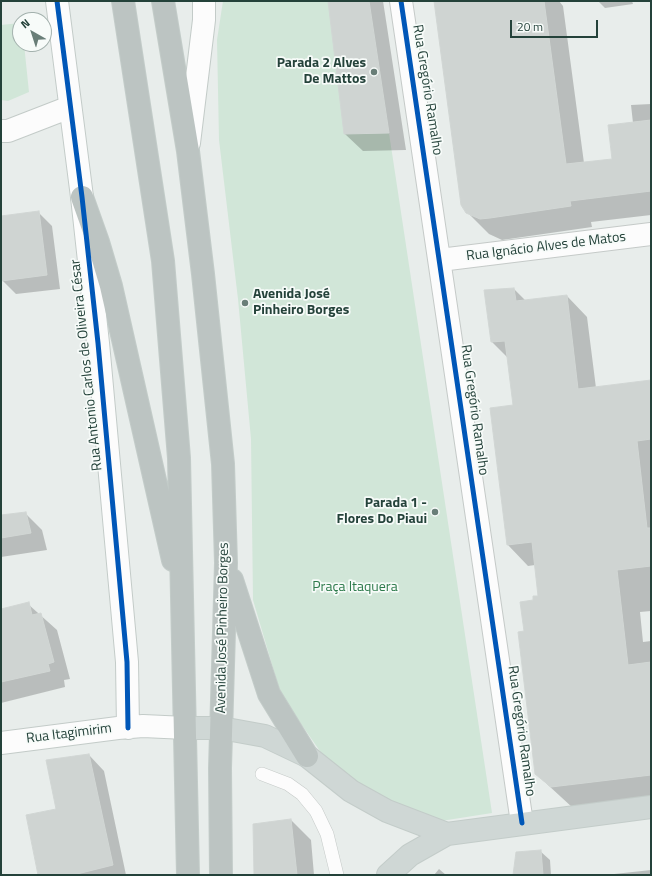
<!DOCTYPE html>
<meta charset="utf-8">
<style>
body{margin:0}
#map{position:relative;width:652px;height:876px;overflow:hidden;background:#e8edeb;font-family:"Titillium Web",sans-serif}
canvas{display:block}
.frame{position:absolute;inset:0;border:2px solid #24423a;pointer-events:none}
.north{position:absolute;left:12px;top:12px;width:40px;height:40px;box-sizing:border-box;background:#f7fbf9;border:1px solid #a3b1ad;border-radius:50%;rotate:321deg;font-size:11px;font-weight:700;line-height:16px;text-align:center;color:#24423a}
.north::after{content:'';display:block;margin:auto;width:14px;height:18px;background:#697e78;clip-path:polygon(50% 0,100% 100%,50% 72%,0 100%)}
.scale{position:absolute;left:510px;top:20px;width:88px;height:18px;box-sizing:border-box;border:2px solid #24423a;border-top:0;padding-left:5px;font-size:12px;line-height:14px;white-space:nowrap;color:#24423a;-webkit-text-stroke:3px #f7fbf9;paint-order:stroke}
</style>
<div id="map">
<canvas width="652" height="876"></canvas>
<div class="frame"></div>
<div class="north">N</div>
<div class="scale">20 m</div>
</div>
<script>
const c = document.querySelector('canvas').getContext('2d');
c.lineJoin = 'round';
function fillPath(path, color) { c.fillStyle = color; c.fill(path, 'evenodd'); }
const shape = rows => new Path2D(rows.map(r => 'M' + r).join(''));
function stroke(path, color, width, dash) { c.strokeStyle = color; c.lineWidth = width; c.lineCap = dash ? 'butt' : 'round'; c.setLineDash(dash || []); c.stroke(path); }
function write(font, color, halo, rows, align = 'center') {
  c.font = font + ' "Titillium Web",sans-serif'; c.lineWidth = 3.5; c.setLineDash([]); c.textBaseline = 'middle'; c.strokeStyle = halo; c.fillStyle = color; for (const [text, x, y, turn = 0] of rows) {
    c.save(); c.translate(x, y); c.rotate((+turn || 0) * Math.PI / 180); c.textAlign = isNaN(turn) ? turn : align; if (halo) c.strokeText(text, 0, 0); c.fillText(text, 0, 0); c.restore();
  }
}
fillPath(shape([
 [223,1,369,1,492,813,441,821,376,797,322,754,281,695,253,600,251,439,238,299,219,140,217,40],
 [20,23,20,44,24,44,29,92,8,101,1,100,1,25]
]), '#d1e6d8');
fillPath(shape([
 [329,1,383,1,406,150,363,151,345,134],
 [435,1,559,1,563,6,584,163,613,160,633,123,631,105,651,104,651,215,591,222,592,227,502,240,489,234,467,212],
 [598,1,632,1,633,4,605,8],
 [38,212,52,226,60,289,16,294,2,280,1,217],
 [514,289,526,301,567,296,587,317,596,388,651,381,651,611,640,612,643,642,651,641,651,798,573,808,536,774,525,632,535,601,539,597,535,565,528,566,508,545,491,409,514,406,508,358,492,342],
 [25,513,42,530,47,550,1,557,1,516],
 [28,604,57,630,70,679,64,680,65,687,1,703,1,611],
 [89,755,104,771,126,875,39,875,58,810],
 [291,820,311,840,314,875,255,875],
 [540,851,550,860,551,875,514,875],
 [439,869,446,875,434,875],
 [651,870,651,875,605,875]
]), '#0003');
const building = shape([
 [328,1,369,1,389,133,344,134,328,1],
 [434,1,544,1,566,164,612,159,608,125,651,120,651,191,570,201,571,206,490,218,480,219,466,213,461,205,434,1],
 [39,211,47,275,1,281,1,216,39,211],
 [514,288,516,301,567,295,578,389,651,380,651,439,637,441,647,528,651,528,651,566,617,570,628,665,651,662,651,775,551,787,535,774,518,632,524,631,520,602,533,600,533,596,538,596,532,542,507,545,490,408,513,405,505,341,491,342,484,290,514,288],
 [26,512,31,533,1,538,1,515,26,512],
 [29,602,32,615,41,613,54,662,48,664,50,671,1,682,1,609,29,602],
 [89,754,113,865,73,875,38,875,26,815,56,809,46,760,89,754],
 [291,819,297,875,254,875,253,824,291,819],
 [541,850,543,875,513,875,516,852,541,850]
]);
fillPath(building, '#cfd4d2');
stroke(building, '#d1d6d4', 1);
const lane = shape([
 [262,774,288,784,302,794,316,811,327,834,337,875]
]);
const street = shape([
 [401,1,522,823],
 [440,260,651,234]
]);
const secondary = shape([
 [57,1,82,197,98,343,127,662,128,728],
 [1,131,8,131,70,107],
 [189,143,204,20,204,1],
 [1,743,118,728,143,726,186,728]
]);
const primary = shape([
 [186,728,221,728,265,736,307,756,351,791,387,811,447,834,651,807],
 [388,875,410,855,447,834]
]);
const highway = shape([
 [123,1,163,261,179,458,188,875],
 [163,1,188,151,203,274,223,464,226,563,220,768,221,875],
 [82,197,98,242,111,286,173,560],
 [232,580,269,694,307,756]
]);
stroke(lane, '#c5cac8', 14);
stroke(street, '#c5cac8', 24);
stroke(secondary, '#c3cbc8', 24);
stroke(primary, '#c3ccc9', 24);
stroke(highway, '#c3ccc9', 24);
stroke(lane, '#fcfcfc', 13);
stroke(street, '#fcfcfc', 22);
stroke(secondary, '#fcfcfc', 22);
stroke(primary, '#cfd7d5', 22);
stroke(highway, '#bcc4c2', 22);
stroke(shape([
 [57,1,82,197,98,343,127,662,128,728],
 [401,1,522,823]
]), '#0057b8', 5);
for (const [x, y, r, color] of [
 [374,72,4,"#697e78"],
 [245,303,4,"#697e78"],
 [435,512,4,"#697e78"]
]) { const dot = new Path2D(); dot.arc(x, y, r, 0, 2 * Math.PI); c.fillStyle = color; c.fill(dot); stroke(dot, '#f7fbf9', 1.5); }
write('bold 14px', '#24423a', '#f7fbf9', [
 ["Parada 2 Alves",366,64],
 ["De Mattos",366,80],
 ["Avenida José",253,295,"left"],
 ["Pinheiro Borges",253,311,"left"],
 ["Parada 1 -",427,504],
 ["Flores Do Piaui",427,520]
], 'right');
write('14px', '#24423a', '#f7fbf9', [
 ["Rua Gregório Ramalho",427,90,81],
 ["Rua Ignácio Alves de Matos",546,247,-7],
 ["Rua Antonio Carlos de Oliveira César",87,365,-96],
 ["Rua Gregório Ramalho",474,410,82],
 ["Avenida José Pinheiro Borges",223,628,-89],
 ["Rua Gregório Ramalho",521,731,82],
 ["Rua Itagimirim",69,734,-7]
]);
write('14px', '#2d7a4b', '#f7fbf9', [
 ["Praça Itaquera",355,588]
]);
</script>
